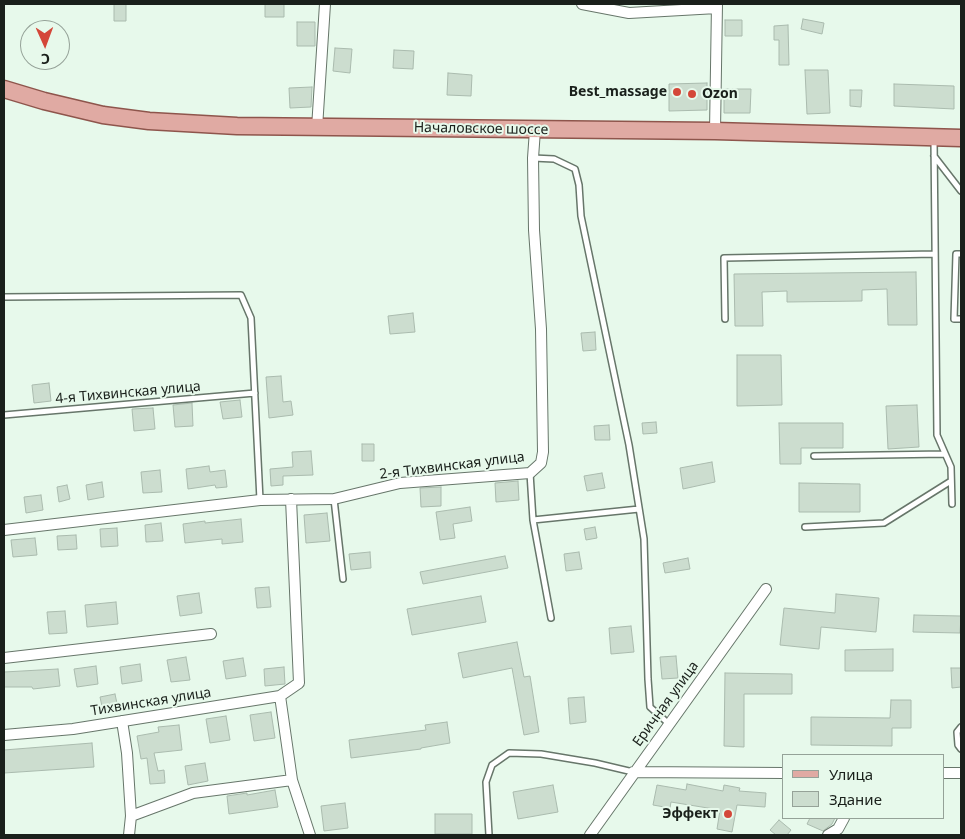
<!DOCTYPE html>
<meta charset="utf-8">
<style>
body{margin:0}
#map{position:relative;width:965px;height:839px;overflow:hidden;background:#e7f9eb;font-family:"Noto Sans",sans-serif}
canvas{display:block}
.frame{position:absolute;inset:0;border:5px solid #1a201b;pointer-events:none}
.legend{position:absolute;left:782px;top:754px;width:162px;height:65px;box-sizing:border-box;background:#e7f9eb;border:1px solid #95a298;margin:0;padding:6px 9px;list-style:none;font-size:15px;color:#1a201b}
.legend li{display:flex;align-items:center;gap:10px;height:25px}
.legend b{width:25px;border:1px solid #95a298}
.north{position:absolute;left:20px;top:20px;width:50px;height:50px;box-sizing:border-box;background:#e7f9eb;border:1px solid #95a298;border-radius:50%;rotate:178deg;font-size:14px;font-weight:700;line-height:20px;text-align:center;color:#1a201b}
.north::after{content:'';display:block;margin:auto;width:18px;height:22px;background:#d44739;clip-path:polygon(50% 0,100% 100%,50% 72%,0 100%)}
</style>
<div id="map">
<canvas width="965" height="839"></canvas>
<div class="frame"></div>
<ul class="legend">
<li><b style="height:6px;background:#e0aaa3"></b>Улица</li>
<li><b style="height:14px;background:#ccddcf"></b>Здание</li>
</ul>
<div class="north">С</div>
</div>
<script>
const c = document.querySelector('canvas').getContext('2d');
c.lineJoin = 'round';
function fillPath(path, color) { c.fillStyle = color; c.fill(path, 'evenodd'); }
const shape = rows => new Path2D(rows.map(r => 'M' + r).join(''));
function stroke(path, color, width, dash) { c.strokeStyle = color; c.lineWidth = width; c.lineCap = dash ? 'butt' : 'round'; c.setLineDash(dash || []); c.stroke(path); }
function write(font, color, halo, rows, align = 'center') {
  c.font = font + ' "Noto Sans",sans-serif'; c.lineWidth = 4; c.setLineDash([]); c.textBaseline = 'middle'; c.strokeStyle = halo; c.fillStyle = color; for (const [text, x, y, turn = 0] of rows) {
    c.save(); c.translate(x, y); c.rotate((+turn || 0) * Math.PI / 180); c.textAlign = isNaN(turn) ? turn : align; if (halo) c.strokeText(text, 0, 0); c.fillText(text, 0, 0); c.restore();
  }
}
const building = shape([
 [114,4,126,4,126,21,114,21,114,4],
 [265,4,284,4,284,17,265,17,265,4],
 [803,19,824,23,822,34,801,29,803,19],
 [725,20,742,20,742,36,725,36,725,20],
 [297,22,315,22,315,46,297,46,297,22],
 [788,25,789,65,779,65,779,40,774,40,774,26,788,25],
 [335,48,352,49,350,73,333,71,335,48],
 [394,50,414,51,413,69,393,68,394,50],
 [805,70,828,70,830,113,807,114,805,70],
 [448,73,472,75,471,96,447,95,448,73],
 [707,83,707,110,669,111,669,84,707,83],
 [894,84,954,86,954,109,894,106,894,84],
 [312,87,311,107,290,108,289,88,312,87],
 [724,89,751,89,750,113,724,113,724,89],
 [850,90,862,90,861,107,850,106,850,90],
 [916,272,917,325,888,325,887,289,862,290,862,301,787,302,787,291,762,292,763,326,735,326,734,274,916,272],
 [413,313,415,332,390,334,388,316,413,313],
 [595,332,596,350,583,351,581,333,595,332],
 [737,355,781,355,782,405,737,406,737,355],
 [281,376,283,402,291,401,293,415,269,418,266,377,281,376],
 [49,383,51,401,34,403,32,385,49,383],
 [240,400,242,417,223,419,220,402,240,400],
 [192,403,193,426,175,427,173,405,192,403],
 [917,405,919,447,888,449,886,406,917,405],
 [153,408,155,429,134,431,132,409,153,408],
 [656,422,657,433,643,434,642,423,656,422],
 [779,423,843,423,843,448,801,448,801,464,780,464,779,423],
 [609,425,610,440,595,440,594,426,609,425],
 [362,444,374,444,374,461,362,461,362,444],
 [311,451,313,475,283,476,283,485,271,486,270,469,293,467,292,452,311,451],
 [712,462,715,482,683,489,680,468,712,462],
 [209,466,210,472,225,470,227,487,216,488,215,485,188,489,186,469,209,466],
 [160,470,162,492,143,493,141,472,160,470],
 [602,473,605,488,587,491,584,476,602,473],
 [518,481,519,500,496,502,495,483,518,481],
 [102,482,104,497,88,500,86,485,102,482],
 [799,483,860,484,860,512,799,512,799,483],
 [67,485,70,499,59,502,57,487,67,485],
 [441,487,441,506,421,507,420,488,441,487],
 [41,495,43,510,26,513,24,497,41,495],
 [470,507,472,521,453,524,455,538,440,540,436,512,470,507],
 [327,513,330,541,306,543,304,515,327,513],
 [241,519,243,542,222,544,222,539,185,543,183,524,205,521,205,523,241,519],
 [161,523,163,541,146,542,145,525,161,523],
 [595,527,597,538,586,540,584,529,595,527],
 [117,528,118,546,101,547,100,529,117,528],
 [76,535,77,549,58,550,57,536,76,535],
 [35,538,37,555,13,557,11,540,35,538],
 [370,552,371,568,351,570,349,554,370,552],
 [579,552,582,569,566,571,564,554,579,552],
 [505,556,508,568,423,584,420,572,505,556],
 [688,558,690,569,665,573,663,563,688,558],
 [269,587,271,607,257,608,255,588,269,587],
 [199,593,202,613,180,616,177,596,199,593],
 [836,594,879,598,876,632,821,627,819,649,780,645,784,608,835,613,836,594],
 [481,596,486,622,412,635,407,609,481,596],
 [116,602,118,624,87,627,85,605,116,602],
 [65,611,67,633,49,634,47,612,65,611],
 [914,615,961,616,960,633,913,632,914,615],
 [631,626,634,652,611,654,609,628,631,626],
 [517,642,524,677,530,676,539,732,524,735,512,668,463,678,458,653,517,642],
 [893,649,893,671,845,671,845,650,893,649],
 [676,656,678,678,662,679,660,657,676,656],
 [186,657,190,680,171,682,167,660,186,657],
 [243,658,246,676,226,679,223,661,243,658],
 [140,664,142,681,122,684,120,667,140,664],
 [96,666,98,684,77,687,74,669,96,666],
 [284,667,285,684,265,686,264,669,284,667],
 [951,668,961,668,961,687,952,688,951,668],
 [58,669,60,686,33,689,32,687,4,687,4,672,58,669],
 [725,673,792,674,792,694,744,694,744,747,724,746,725,673],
 [115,694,118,708,103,711,100,697,115,694],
 [584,697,586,722,570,724,568,698,584,697],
 [891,700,911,700,911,728,892,728,892,746,811,745,811,717,890,718,891,700],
 [271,712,275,738,254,741,250,715,271,712],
 [226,716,230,740,210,743,206,719,226,716],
 [447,722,450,743,421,748,421,749,351,758,349,740,426,730,425,725,447,722],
 [179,725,182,750,154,753,158,771,164,770,165,783,150,784,147,758,141,759,137,736,159,732,158,727,179,725],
 [92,743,94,767,4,773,4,750,92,743],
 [205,763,208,781,188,785,185,766,205,763],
 [687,784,723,791,724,785,740,788,739,791,766,793,765,807,737,805,732,832,717,829,720,810,671,802,670,808,653,805,657,785,686,790,687,784],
 [553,785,558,812,518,819,513,792,553,785],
 [275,790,278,807,229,814,227,796,247,793,247,795,275,790],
 [345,803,348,828,324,831,321,806,345,803],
 [435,814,472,814,472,834,435,834,435,814],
 [810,818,835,818,832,824,823,831,807,824,810,818],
 [779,820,791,830,787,835,776,835,770,830,779,820]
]);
fillPath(building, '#ccddcf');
stroke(building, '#aabbae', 1);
const lane = shape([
 [934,140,937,435,951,467,952,504],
 [934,156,961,191],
 [533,158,554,159,575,169,579,185,581,216,629,445,644,539,648,679,650,707,669,724],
 [961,254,956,254,954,319,961,319],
 [4,297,241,295,251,318,260,500],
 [725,319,724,258,935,254],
 [4,415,255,393],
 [814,456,945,454],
 [530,473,533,520,639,509],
 [334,499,343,579],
 [533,520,551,618],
 [805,527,884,523,951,481],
 [961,727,957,732,958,745,961,749],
 [489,835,486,782,492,765,509,753,541,754,595,763,633,772]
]);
const street = shape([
 [582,4,629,13,717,8],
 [317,128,325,4],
 [715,131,717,4],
 [4,530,260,500,334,499,400,483,530,473,541,463,543,452,541,329,534,230,533,158,535,130],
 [4,658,211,634],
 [280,696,292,780,310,835],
 [122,721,127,753,131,816,129,835],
 [4,735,73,729,280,696,299,683,291,499],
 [633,772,784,773],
 [944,773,961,773],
 [131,816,193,793,292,780],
 [590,835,766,589],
 [828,835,838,829,844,818]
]);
const primary = shape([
 [4,89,44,101,103,115,149,121,237,126,715,131,961,138]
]);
stroke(lane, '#67766a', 8);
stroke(street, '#67766a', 12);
stroke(primary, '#8e554c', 19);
stroke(lane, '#fff', 5);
stroke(street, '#fff', 10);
stroke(primary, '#e0aaa3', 16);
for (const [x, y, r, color] of [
 [677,92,5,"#d44739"],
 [692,94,5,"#d44739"],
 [728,814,5,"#d44739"]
]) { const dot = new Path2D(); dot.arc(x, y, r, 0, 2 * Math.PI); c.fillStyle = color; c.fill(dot); stroke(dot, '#e7f9eb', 2); }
write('bold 14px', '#1a201b', '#e7f9eb', [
 ["Best_massage",667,92],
 ["Ozon",702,94,"left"],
 ["Эффект",718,814]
], 'right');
write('14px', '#1a201b', '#e7f9eb', [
 ["Началовское шоссе",481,129,1],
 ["4-я Тихвинская улица",128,393,-5],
 ["2-я Тихвинская улица",452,466,-7],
 ["Тихвинская улица",151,702,-9],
 ["Еричная улица",666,704,-54]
]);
</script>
